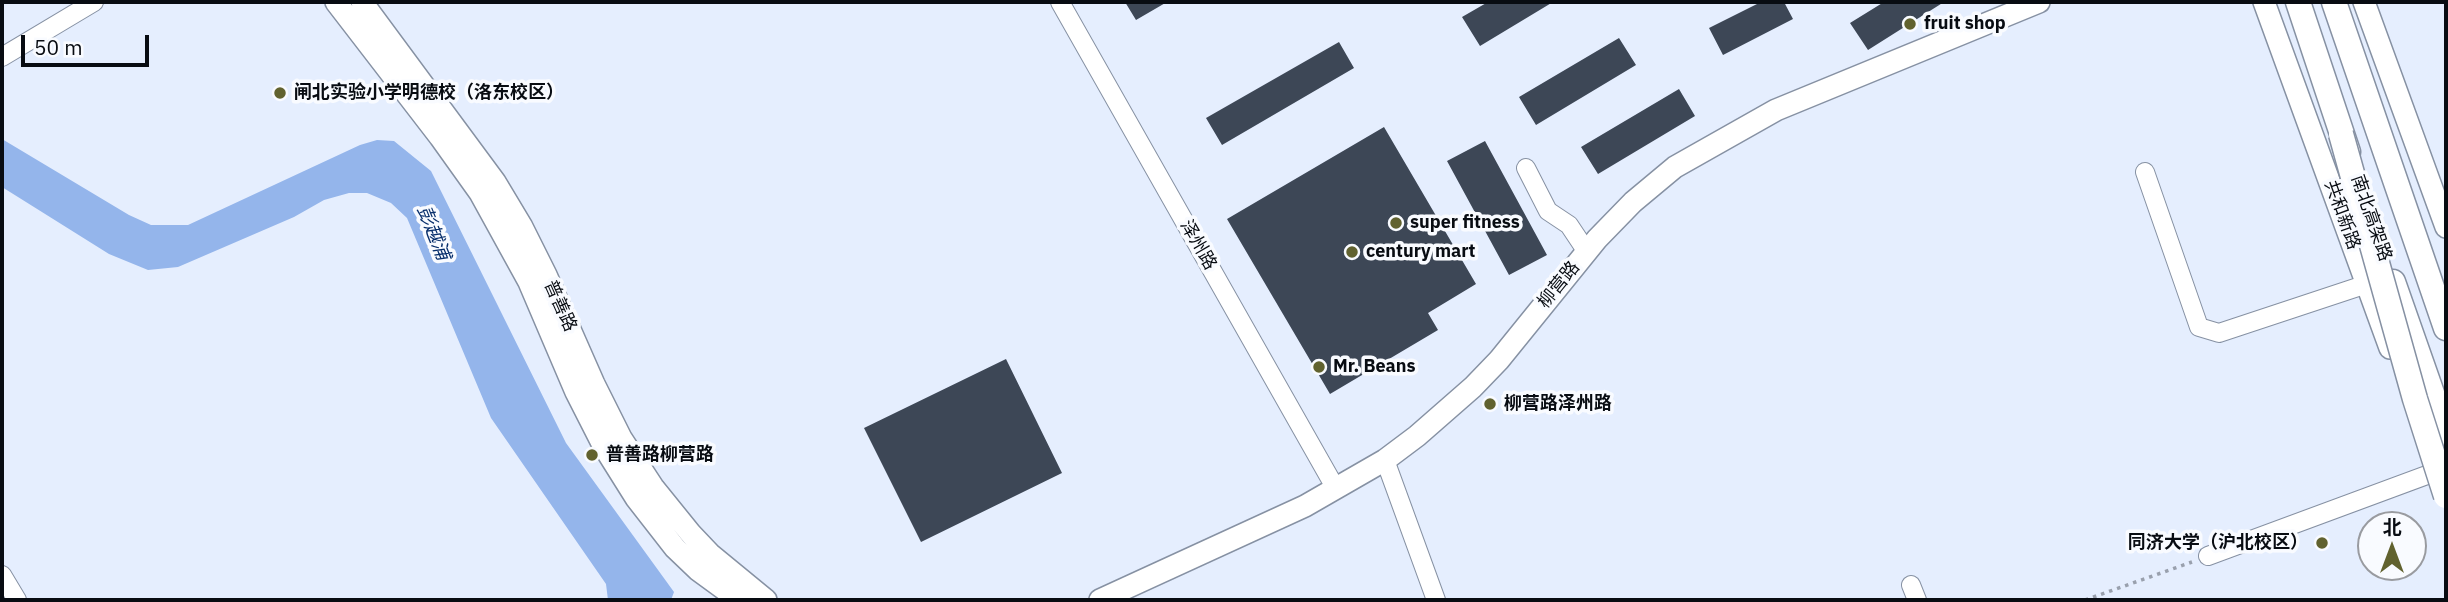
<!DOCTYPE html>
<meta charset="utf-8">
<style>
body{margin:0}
#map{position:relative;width:2448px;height:602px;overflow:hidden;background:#e5eefe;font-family:"IBM Plex Sans","Noto Sans SC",sans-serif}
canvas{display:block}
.frame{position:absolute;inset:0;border:4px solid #080c12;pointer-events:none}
.north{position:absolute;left:2357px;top:511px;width:70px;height:70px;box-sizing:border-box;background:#f9fbff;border:2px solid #999ba0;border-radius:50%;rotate:0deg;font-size:19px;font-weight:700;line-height:28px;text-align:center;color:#080c12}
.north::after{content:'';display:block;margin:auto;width:24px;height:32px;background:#61622f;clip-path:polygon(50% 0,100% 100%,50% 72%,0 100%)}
.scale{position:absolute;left:21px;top:35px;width:128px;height:32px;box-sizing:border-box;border:4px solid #080c12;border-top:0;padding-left:9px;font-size:21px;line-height:24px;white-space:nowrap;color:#080c12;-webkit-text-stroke:5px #f9fbff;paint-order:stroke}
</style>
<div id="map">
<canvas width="2448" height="602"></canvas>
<div class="frame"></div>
<div class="north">北</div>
<div class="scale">50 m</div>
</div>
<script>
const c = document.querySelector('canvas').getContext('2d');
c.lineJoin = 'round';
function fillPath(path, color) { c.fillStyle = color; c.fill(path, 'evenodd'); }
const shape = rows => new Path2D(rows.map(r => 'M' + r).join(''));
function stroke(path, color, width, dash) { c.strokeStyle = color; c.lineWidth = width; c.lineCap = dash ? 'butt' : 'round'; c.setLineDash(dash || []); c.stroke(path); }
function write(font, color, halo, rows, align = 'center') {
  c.font = font + ' "IBM Plex Sans","Noto Sans SC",sans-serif'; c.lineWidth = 7; c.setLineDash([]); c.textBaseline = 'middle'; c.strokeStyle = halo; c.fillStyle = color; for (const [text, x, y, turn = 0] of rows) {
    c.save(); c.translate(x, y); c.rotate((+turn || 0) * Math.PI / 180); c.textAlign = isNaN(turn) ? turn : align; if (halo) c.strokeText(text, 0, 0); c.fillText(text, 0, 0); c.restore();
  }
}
fillPath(shape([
 [2,139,129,215,151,225,188,225,360,145,377,140,394,141,431,171,566,443,674,592,671,600,608,600,606,584,491,418,407,218,391,203,367,193,349,193,324,200,294,217,178,267,148,270,109,254,2,187]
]), '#94b5eb');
fillPath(shape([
 [1125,2,1167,2,1136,20],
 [1488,2,1553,2,1480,46,1462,17],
 [1761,2,1784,2,1793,19,1723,55,1709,28],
 [1884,2,1944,2,1868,50,1850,23],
 [1619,38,1636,65,1536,125,1519,97],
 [1339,42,1354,68,1222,145,1206,118],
 [1679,89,1695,116,1598,174,1581,147],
 [1384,127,1476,284,1428,313,1438,330,1330,394,1227,219],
 [1485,141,1547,255,1509,275,1447,161],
 [1006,359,1062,473,921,542,864,428]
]), '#3d4756');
const minor = shape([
 [1060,2,1336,489],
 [2,57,94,2],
 [1526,168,1548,211,1569,225,1587,252],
 [2145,172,2199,327,2219,333,2367,284],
 [1385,460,1436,600],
 [2208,556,2446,468],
 [2,575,17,600],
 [1911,585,1917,600]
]);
const major = shape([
 [336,2,440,137,480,193,529,282,576,392,604,447,636,498,675,548,698,570,739,600],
 [362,2,495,182,522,227,546,275,594,384,621,438,653,487,691,534,710,554,766,600],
 [2264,2,2390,348],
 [2364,2,2446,227],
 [1100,600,1305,506,1385,460,1417,436,1473,387,1499,360,1597,239,1633,202,1675,167,1776,110,2039,2]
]);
const highway = shape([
 [2298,2,2348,152],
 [2334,2,2446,328],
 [2393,282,2446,433]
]);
stroke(minor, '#8691a3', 20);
stroke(major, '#8691a3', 24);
stroke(highway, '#8691a3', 27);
stroke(shape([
 [2085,600,2192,562]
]), '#99a0ad', 3.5, [3.5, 5]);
stroke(minor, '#fff', 18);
stroke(major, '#fff', 21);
stroke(highway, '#fff', 24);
const highwayBridge = shape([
 [2341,134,2415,399,2446,496]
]);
stroke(highwayBridge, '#8691a3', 27, []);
stroke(highwayBridge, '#fff', 24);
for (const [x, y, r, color] of [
 [1910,24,7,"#61622f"],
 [280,93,7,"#61622f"],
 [1396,223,7,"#61622f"],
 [1352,252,7,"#61622f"],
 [1319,367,7,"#61622f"],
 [1490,404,7,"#61622f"],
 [592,455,7,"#61622f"],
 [2322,543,7,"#61622f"]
]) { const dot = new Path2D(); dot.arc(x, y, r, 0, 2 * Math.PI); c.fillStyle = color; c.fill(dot); stroke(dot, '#f9fbff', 2.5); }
write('bold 18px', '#080c12', '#f9fbff', [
 ["fruit shop",1924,24],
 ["闸北实验小学明德校（洛东校区）",294,93],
 ["super fitness",1410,223],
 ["century mart",1366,252],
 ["Mr. Beans",1333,367],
 ["柳营路泽州路",1504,404],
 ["普善路柳营路",606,455],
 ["同济大学（沪北校区）",2308,543,"right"]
], 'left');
write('18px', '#080c12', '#f9fbff', [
 ["共和新路",2342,215,70],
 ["南北高架路",2371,218,71],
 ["泽州路",1198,245,60],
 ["柳营路",1559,285,-51],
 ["普善路",560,306,66]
]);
write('italic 19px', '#072e6b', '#f9fbff', [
 ["彭越浦",433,233,68]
]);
</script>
